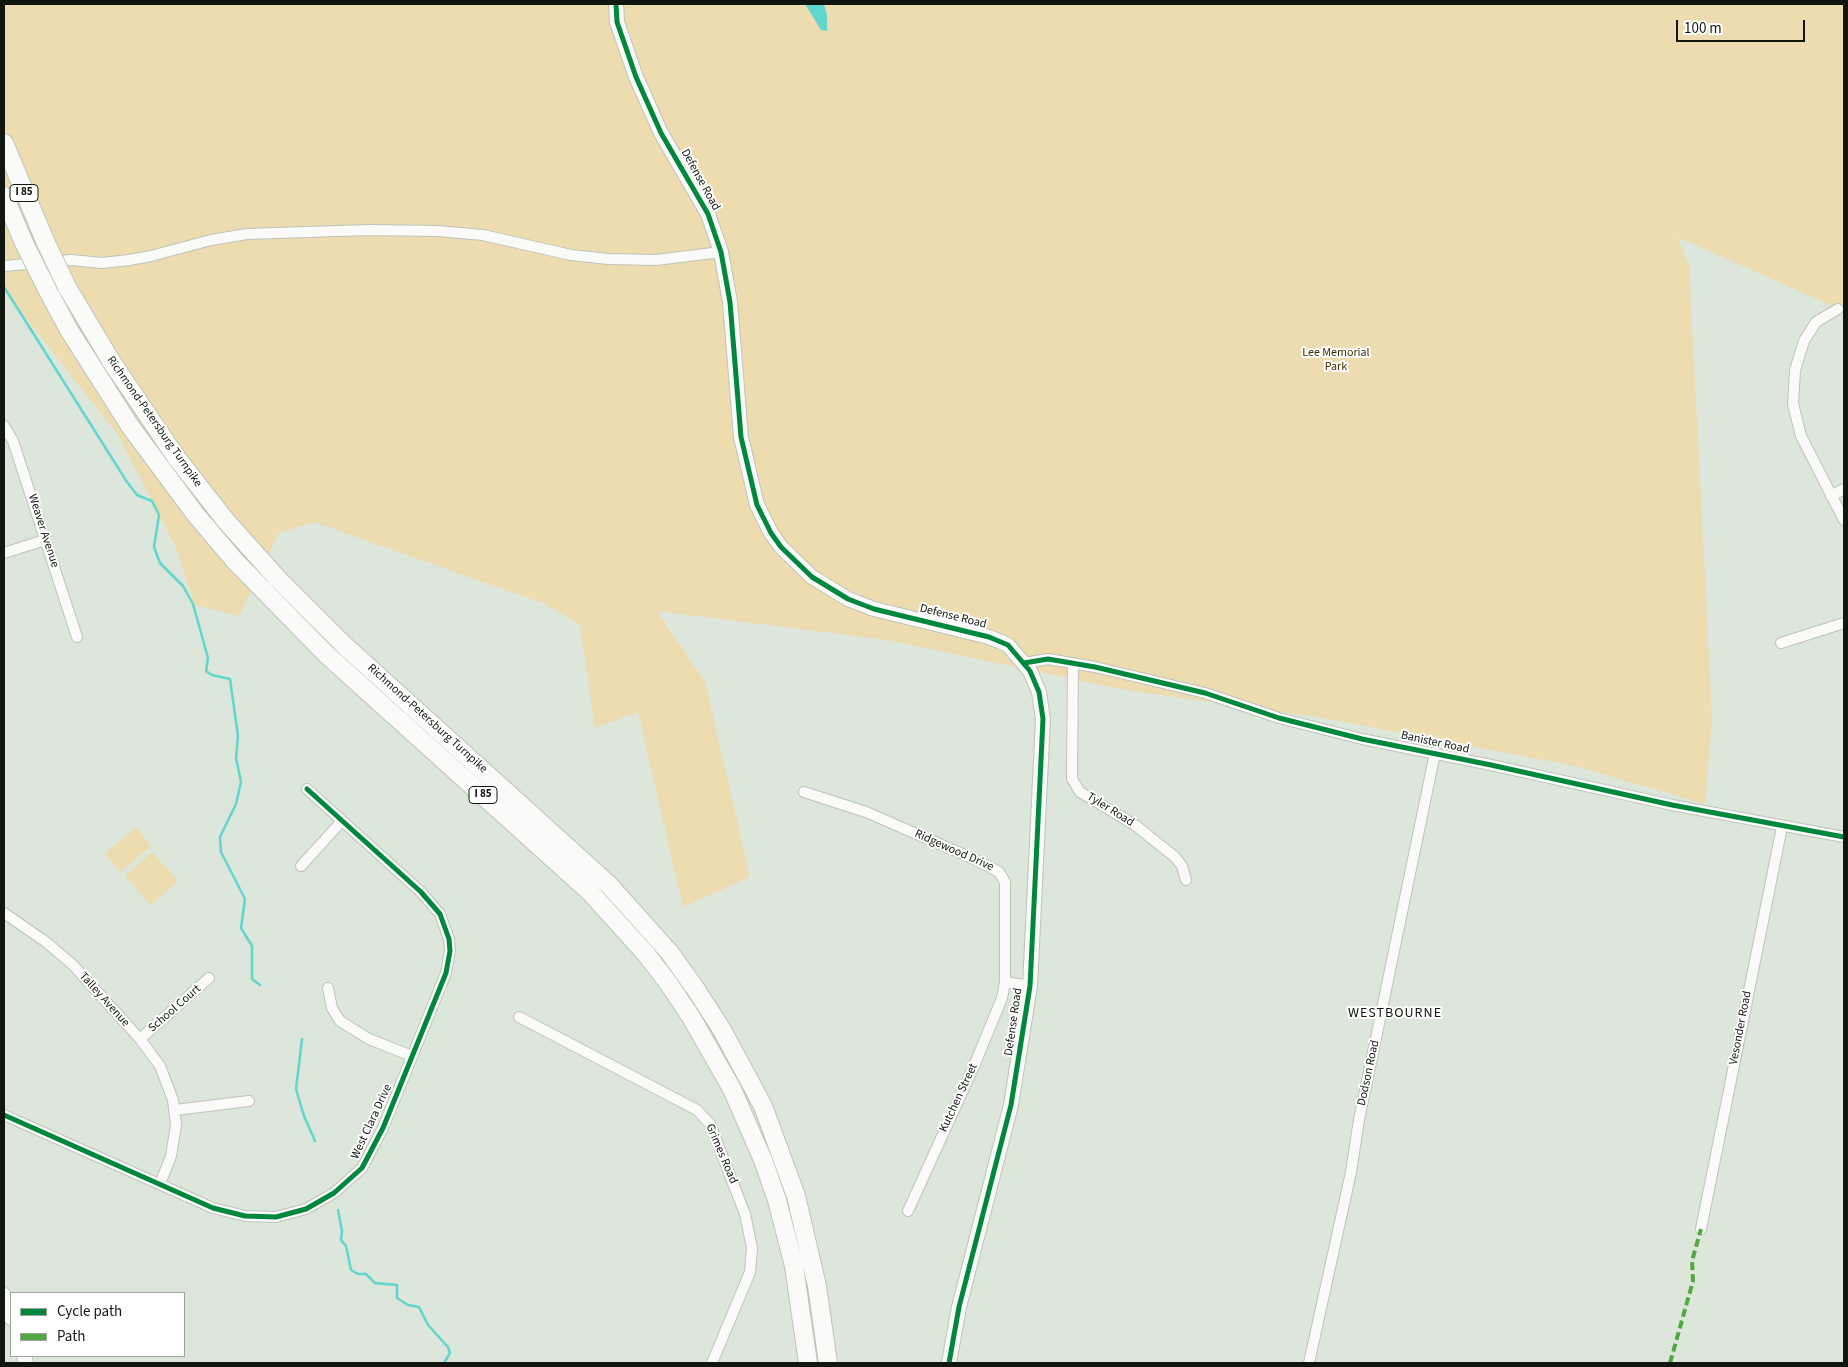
<!DOCTYPE html>
<style>
body{margin:0}
#map{position:relative;width:1848px;height:1367px;overflow:hidden;background:#dde6da;font-family:"Source Sans 3",sans-serif}
canvas{display:block}
.frame{position:absolute;inset:0;border:5px solid #11170e;pointer-events:none}
.legend{position:absolute;left:10px;top:1292px;width:175px;height:65px;box-sizing:border-box;background:#fff;border:1px solid #a0a29f;margin:0;padding:6px 9px;list-style:none;font-size:15px;color:#11170e}
.legend li{display:flex;align-items:center;gap:10px;height:25px}
.legend b{width:25px;border:1px solid #a0a29f}
.scale{position:absolute;left:1676px;top:20px;width:129px;height:22px;box-sizing:border-box;border:2px solid #11170e;border-top:0;padding-left:6px;font-size:15px;line-height:18px;white-space:nowrap;color:#11170e;-webkit-text-stroke:4px #fff;paint-order:stroke}
</style>
<div id="map">
<canvas width="1848" height="1367"></canvas>
<div class="frame"></div>
<ul class="legend">
<li><b style="height:6px;background:#00873e"></b>Cycle path</li>
<li><b style="height:6px;background:#51a941"></b>Path</li>
</ul>
<div class="scale">100 m</div>
</div>
<script>
const c = document.querySelector('canvas').getContext('2d');
c.lineJoin = 'round';
function fillPath(path, color) { c.fillStyle = color; c.fill(path, 'evenodd'); }
const shape = rows => new Path2D(rows.map(r => 'M' + r).join(''));
function stroke(path, color, width, dash) { c.strokeStyle = color; c.lineWidth = width; c.lineCap = dash ? 'butt' : 'round'; c.setLineDash(dash || []); c.stroke(path); }
function write(font, color, halo, rows, align = 'center') {
  c.font = font + ' "Source Sans 3",sans-serif'; c.lineWidth = 4; c.setLineDash([]); c.textBaseline = 'middle'; c.strokeStyle = halo; c.fillStyle = color; for (const [text, x, y, turn = 0] of rows) {
    c.save(); c.translate(x, y); c.rotate((+turn || 0) * Math.PI / 180); c.textAlign = isNaN(turn) ? turn : align; if (halo) c.strokeText(text, 0, 0); c.fillText(text, 0, 0); c.restore();
  }
}
fillPath(shape([
 [4,4,1844,4,1844,311,1677,237,1689,265,1704,559,1712,720,1705,804,1575,766,1323,718,1125,690,887,640,657,611,705,682,750,877,683,907,638,712,595,728,580,625,545,604,314,522,279,533,239,616,195,605,176,548,118,435,22,313,4,286],
 [136,827,151,846,120,872,105,853],
 [152,852,178,881,151,905,125,876]
]), '#ecdcb0');
fillPath(shape([
 [805,4,824,4,827,15,827,31,821,30]
]), '#61d6cd');
stroke(shape([
 [4,287,127,482,137,495,152,501,159,515,154,547,160,563,183,586,193,604,208,658,206,671,212,675,230,679,238,736,236,758,241,782,236,804,220,837,221,852,245,899,241,928,252,946,252,979,260,985],
 [302,1039,296,1089,304,1116,315,1141],
 [338,1210,342,1231,341,1240,346,1246,351,1270,358,1274,366,1274,375,1283,397,1285,397,1298,408,1305,419,1307,428,1325,448,1347,450,1353,444,1363]
]), '#61d6cd', 2.5);
const street = shape([
 [4,266,71,260,102,263,129,260,151,256,211,240,247,234,368,230,437,231,483,235,571,255,609,259,656,260,721,252],
 [1838,309,1816,322,1804,341,1795,370,1793,404,1801,436,1844,520],
 [4,426,13,441,77,637],
 [1831,496,1844,489],
 [4,553,45,540],
 [1781,643,1844,623],
 [1024,663,1048,659,1095,667,1205,693,1279,718,1362,739,1491,765,1672,805,1844,837],
 [1073,663,1072,779,1080,792,1135,825,1175,857,1182,866,1186,880],
 [804,792,866,812,974,859,999,872,1005,882,1005,982,1002,998,974,1066,908,1211],
 [301,866,341,822],
 [4,913,46,942,73,965,140,1039,160,1066,173,1100,176,1125,171,1156,160,1184],
 [1005,982,1030,986],
 [328,988,332,1008,340,1021,369,1039,412,1056],
 [519,1017,697,1110,710,1124,745,1214,752,1248,750,1272,712,1363],
 [140,1039,209,978],
 [175,1110,249,1101],
 [4,1115,213,1208,245,1216,276,1217,306,1209,334,1193,362,1168,383,1128,446,973,450,951,449,939,440,914,421,892,307,789],
 [1701,1229,1782,827],
 [1309,1363,1351,1172,1359,1120,1435,753]
]);
const secondary = shape([
 [616,4,617,22,636,77,661,133,708,214,721,252,730,302,741,437,757,505,771,533,781,547,812,577,848,599,874,609,989,637,1008,645,1030,671,1039,692,1043,719,1030,986,1011,1105,959,1307,949,1363],
 [4,1295,11,1318],
 [24,1356,26,1363]
]);
const highway = shape([
 [4,143,46,243],
 [4,196,25,245],
 [46,287,69,330,130,426,196,515,235,561,326,654,590,892,646,954,669,984,691,1017,732,1089,763,1160,777,1200,794,1266,808,1363],
 [67,287,111,361,176,457,226,521,278,579,344,645,609,885,670,953,697,991,722,1030,763,1106,796,1196,817,1286,828,1363]
]);
stroke(street, '#bdc4ba', 12);
stroke(secondary, '#bdc4ba', 16);
stroke(highway, '#bdc4ba', 20);
stroke(street, '#fafbf9', 10);
stroke(secondary, '#fafbf9', 14);
stroke(highway, '#fafbf9', 18);
const highwayBridge = shape([
 [46,243,67,287],
 [25,245,46,287]
]);
stroke(highwayBridge, '#bdc4ba', 20, []);
stroke(highwayBridge, '#fafbf9', 18);
stroke(shape([
 [1670,1363,1693,1281,1692,1261,1701,1229]
]), '#51a941', 4, [8, 4]);
stroke(shape([
 [616,4,617,22,636,77,661,133,708,214,721,252,730,302,741,437,757,505,771,533,781,547,812,577,848,599,874,609,989,637,1008,645,1030,671,1039,692,1043,719,1030,986,1011,1105,959,1307,949,1363],
 [1024,663,1048,659,1095,667,1205,693,1279,718,1362,739,1491,765,1672,805,1844,837],
 [4,1115,213,1208,245,1216,276,1217,306,1209,334,1193,362,1168,383,1128,446,973,450,951,449,939,440,914,421,892,307,789]
]), '#00873e', 5);
for (const [x, y, w] of [
 [24,193,28],
 [483,795,28]
]) { const box = new Path2D(); box.roundRect(x - w / 2, y - 8.5, w, 17, 4); c.fillStyle = '#fff'; c.fill(box); stroke(box, '#11170e', 1); }
write('bold 11px', '#11170e', null, [
 ["I 85",24,193],
 ["I 85",483,795]
]);
write('12px', '#11170e', '#fff', [
 ["Defense Road",700,180,61],
 ["Richmond-Petersburg Turnpike",154,422,55],
 ["Weaver Avenue",43,531,72],
 ["Defense Road",953,617,14],
 ["Richmond-Petersburg Turnpike",427,719,42],
 ["Banister Road",1435,743,12],
 ["Tyler Road",1110,810,32],
 ["Ridgewood Drive",954,851,24],
 ["Talley Avenue",104,1000,48],
 ["School Court",175,1009,-41],
 ["Defense Road",1014,1022,-82],
 ["Vesonder Road",1741,1028,-79],
 ["Dodson Road",1369,1073,-78],
 ["Kutchen Street",959,1098,-65],
 ["West Clara Drive",372,1122,-65],
 ["Grimes Road",721,1154,67]
]);
write('12px', '#412d02', '#fff', [
 ["Lee Memorial",1336,353],
 ["Park",1336,367]
]);
c.letterSpacing = '1px';
write('14px', '#11170e', '#fff', [
 ["WESTBOURNE",1395,1014]
]);
c.letterSpacing = '0px';
</script>
